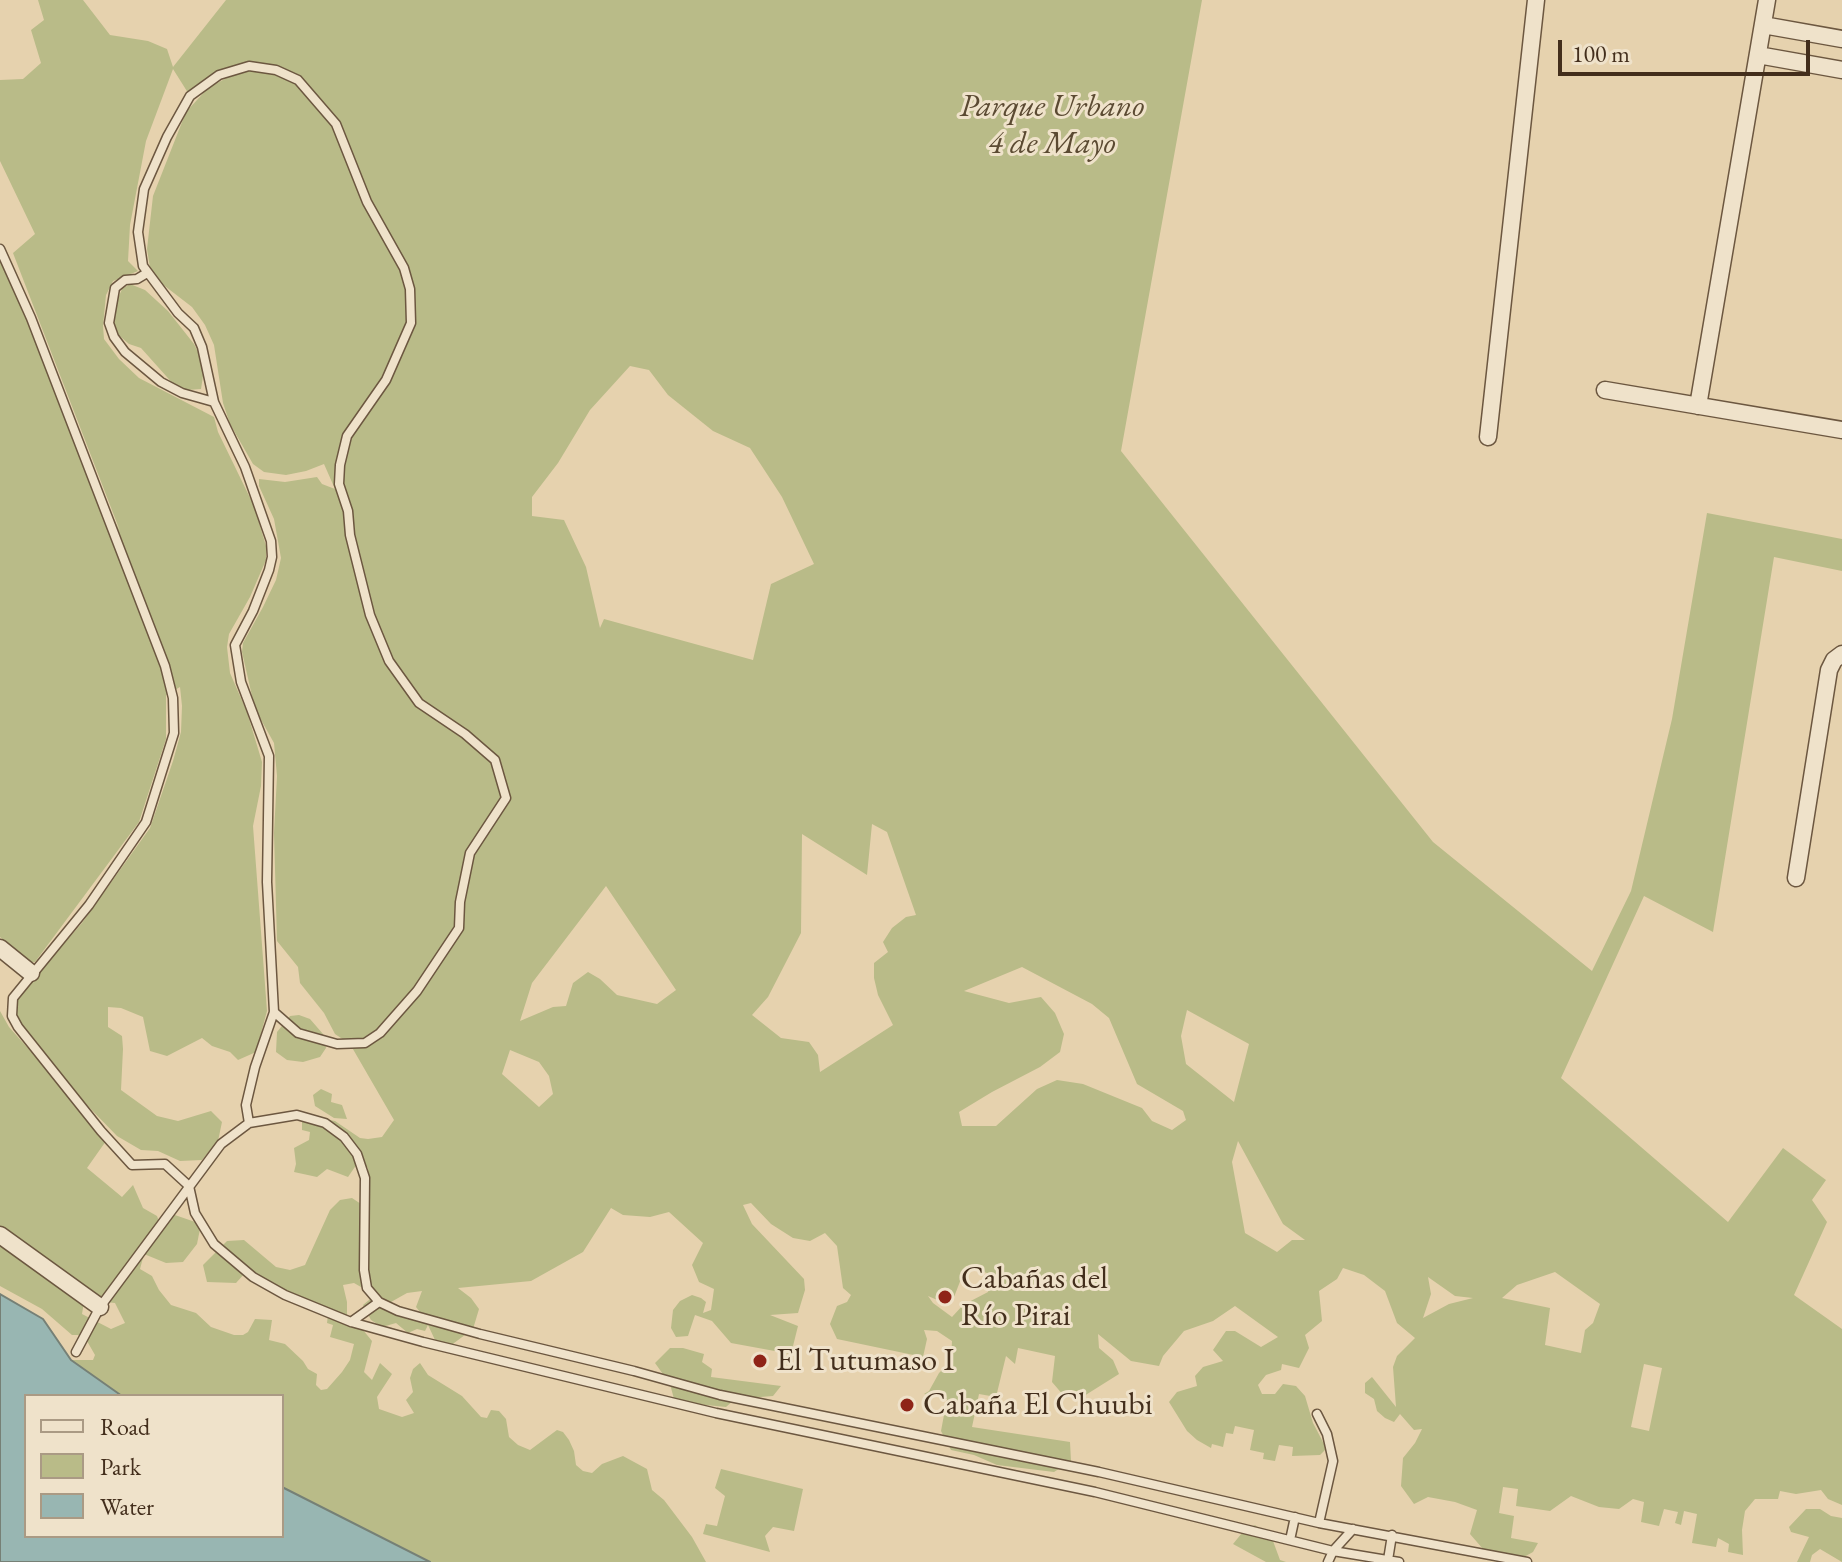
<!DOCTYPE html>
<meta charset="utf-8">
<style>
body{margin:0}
#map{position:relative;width:1842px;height:1562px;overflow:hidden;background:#e6d2ae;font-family:"EB Garamond",serif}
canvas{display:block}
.legend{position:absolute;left:24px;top:1394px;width:260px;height:144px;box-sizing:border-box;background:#efe2ca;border:2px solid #aa9a84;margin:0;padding:10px 14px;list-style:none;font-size:24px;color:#432e1c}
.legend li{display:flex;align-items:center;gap:16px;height:40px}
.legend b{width:40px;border:2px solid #aa9a84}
.scale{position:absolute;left:1558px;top:40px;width:252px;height:36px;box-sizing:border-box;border:4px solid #432e1c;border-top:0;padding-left:10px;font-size:24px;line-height:28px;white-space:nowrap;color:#432e1c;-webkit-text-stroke:6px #efe2ca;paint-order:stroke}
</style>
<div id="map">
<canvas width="1842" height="1562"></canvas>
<ul class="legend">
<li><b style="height:10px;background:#efe2ca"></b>Road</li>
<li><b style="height:22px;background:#b9bb88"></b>Park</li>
<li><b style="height:22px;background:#98b6b2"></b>Water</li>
</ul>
<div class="scale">100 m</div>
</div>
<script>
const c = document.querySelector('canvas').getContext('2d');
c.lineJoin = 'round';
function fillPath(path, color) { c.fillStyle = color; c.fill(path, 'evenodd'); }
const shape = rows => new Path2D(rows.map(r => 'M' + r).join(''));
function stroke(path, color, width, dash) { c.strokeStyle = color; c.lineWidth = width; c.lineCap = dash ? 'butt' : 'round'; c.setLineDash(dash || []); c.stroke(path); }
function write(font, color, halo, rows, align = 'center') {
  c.font = font + ' "EB Garamond",serif'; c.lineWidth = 6; c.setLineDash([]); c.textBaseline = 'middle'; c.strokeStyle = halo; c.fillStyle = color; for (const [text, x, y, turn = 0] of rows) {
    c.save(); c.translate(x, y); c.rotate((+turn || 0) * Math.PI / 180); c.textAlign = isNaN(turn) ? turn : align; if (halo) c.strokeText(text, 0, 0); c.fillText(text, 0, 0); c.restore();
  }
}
fillPath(shape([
 [38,0,83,0,110,35,148,41,167,49,173,67,226,0,1202,0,1121,451,1433,842,1592,971,1631,891,1672,719,1707,513,1842,539,1842,571,1774,557,1713,932,1644,896,1561,1078,1728,1222,1783,1148,1826,1180,1812,1200,1827,1222,1794,1295,1842,1329,1842,1505,1828,1499,1821,1490,1796,1494,1780,1491,1778,1499,1755,1499,1745,1511,1742,1530,1743,1555,1728,1552,1729,1544,1718,1538,1716,1547,1692,1543,1697,1514,1684,1511,1681,1525,1675,1523,1678,1512,1664,1509,1659,1526,1641,1522,1644,1502,1633,1499,1619,1509,1599,1507,1571,1496,1550,1511,1516,1506,1518,1489,1503,1487,1499,1513,1514,1516,1511,1538,1538,1543,1533,1552,1524,1557,1497,1557,1483,1549,1470,1534,1477,1510,1455,1502,1428,1497,1414,1504,1401,1486,1403,1458,1415,1443,1422,1429,1414,1430,1400,1414,1394,1422,1385,1418,1377,1411,1374,1399,1365,1393,1365,1383,1372,1377,1396,1407,1393,1367,1397,1356,1415,1338,1397,1323,1385,1291,1364,1275,1343,1268,1337,1279,1319,1291,1322,1321,1305,1335,1309,1348,1299,1368,1282,1364,1281,1370,1266,1375,1258,1385,1262,1394,1275,1394,1283,1384,1296,1386,1305,1396,1313,1423,1324,1444,1325,1450,1320,1455,1292,1456,1293,1447,1279,1445,1275,1461,1263,1459,1264,1453,1250,1450,1254,1430,1235,1426,1233,1434,1226,1433,1223,1447,1212,1444,1211,1448,1197,1440,1187,1431,1169,1402,1177,1392,1197,1386,1195,1376,1203,1367,1223,1361,1213,1350,1226,1331,1235,1331,1261,1347,1278,1337,1235,1306,1213,1321,1184,1331,1163,1356,1159,1366,1131,1361,1098,1334,1099,1348,1113,1360,1119,1374,1084,1396,1064,1396,1052,1382,1055,1356,1018,1348,1015,1364,1006,1356,996,1397,979,1394,972,1427,1070,1442,1071,1461,1054,1472,997,1465,974,1455,951,1450,941,1431,947,1399,924,1394,929,1391,939,1373,951,1361,952,1341,937,1331,924,1330,927,1339,923,1357,837,1339,830,1324,837,1306,847,1302,851,1295,843,1288,837,1246,825,1233,810,1241,793,1238,771,1224,751,1203,743,1205,752,1224,804,1279,805,1290,798,1313,770,1315,798,1326,791,1354,731,1343,712,1321,695,1315,688,1336,676,1337,671,1328,673,1310,680,1301,692,1295,701,1298,706,1302,703,1313,711,1310,714,1289,699,1282,692,1265,703,1243,669,1212,650,1217,623,1215,611,1208,583,1252,531,1281,458,1288,471,1298,479,1309,473,1329,450,1346,435,1340,428,1325,425,1331,417,1329,408,1333,396,1323,382,1327,371,1320,363,1305,375,1295,354,1283,343,1285,347,1302,347,1318,363,1330,372,1341,364,1372,372,1380,380,1363,392,1374,377,1397,379,1409,402,1417,414,1413,406,1400,413,1392,410,1378,413,1369,420,1363,428,1375,462,1396,481,1417,487,1418,491,1410,499,1411,506,1419,509,1437,518,1445,530,1450,557,1430,563,1432,569,1440,574,1451,576,1465,583,1471,592,1473,602,1464,623,1456,647,1469,652,1490,664,1500,692,1537,706,1562,430,1562,282,1487,282,1396,122,1396,71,1360,93,1360,95,1355,87,1341,78,1335,72,1335,42,1309,0,1286,0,1011,9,1027,58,1082,95,1131,106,1141,87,1168,122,1197,133,1185,143,1208,157,1216,161,1227,172,1214,201,1224,197,1244,183,1262,166,1263,144,1254,140,1269,152,1276,159,1290,171,1305,196,1313,211,1327,234,1335,243,1335,248,1332,255,1319,272,1320,269,1340,285,1344,303,1361,308,1369,317,1374,316,1385,321,1390,327,1389,342,1372,350,1360,354,1344,330,1337,333,1325,327,1323,328,1315,245,1273,236,1283,207,1282,203,1265,227,1241,244,1240,276,1267,290,1270,305,1265,330,1210,340,1200,352,1198,361,1204,368,1168,359,1161,348,1177,327,1169,317,1177,294,1172,296,1164,294,1148,309,1140,310,1132,302,1130,302,1122,306,1116,335,1121,360,1138,368,1139,382,1137,394,1120,350,1044,335,1034,324,1013,300,983,298,967,277,941,274,833,277,776,274,743,255,709,242,652,243,643,263,607,276,580,281,558,274,519,259,486,259,479,285,482,317,477,322,484,335,489,324,464,306,471,286,475,264,472,253,464,230,424,223,403,214,345,205,325,192,307,157,280,150,268,147,249,153,196,186,112,208,88,234,74,219,75,190,96,173,69,146,141,130,225,128,261,138,271,113,281,106,295,103,326,104,339,119,359,139,378,214,417,218,432,254,506,266,546,266,560,250,597,229,634,227,647,230,673,247,712,262,762,261,786,253,826,267,1011,256,1052,238,1060,230,1052,212,1046,202,1038,167,1056,150,1051,143,1017,121,1008,108,1007,108,1027,122,1036,123,1049,121,1090,157,1116,178,1121,211,1111,222,1122,218,1141,202,1160,180,1161,158,1151,141,1150,117,1136,83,1101,17,1019,14,1009,20,994,82,923,150,828,173,761,181,732,182,706,180,687,166,695,166,739,139,822,35,962,29,962,0,937,0,249,88,467,120,531,13,253,35,234,0,161,0,80,23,79,41,63,31,30,44,20],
 [630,366,649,370,668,395,713,431,750,448,782,497,814,564,771,584,753,660,604,619,600,628,586,567,564,520,532,516,532,497,558,463,590,410],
 [872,824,887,832,916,915,906,917,892,928,883,942,888,952,874,963,874,978,878,995,893,1025,820,1072,818,1055,809,1042,781,1038,752,1015,768,997,801,933,802,834,867,875],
 [606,886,676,990,657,1004,617,995,600,979,588,972,573,983,566,1006,553,1007,520,1021,532,983],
 [1022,967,1092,1004,1109,1018,1137,1084,1183,1111,1186,1120,1172,1130,1152,1121,1142,1108,1083,1084,1057,1080,1037,1089,996,1126,962,1126,959,1112,992,1092,1040,1067,1060,1052,1064,1034,1055,1013,1041,997,1009,1003,964,991],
 [1187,1010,1249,1044,1234,1102,1186,1064,1181,1036],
 [510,1050,539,1062,549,1076,553,1094,539,1107,502,1074],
 [1238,1141,1283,1224,1305,1240,1292,1240,1277,1252,1245,1233,1232,1162],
 [966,1266,993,1275,988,1292,963,1305,952,1317,933,1303,928,1296,942,1302,954,1297],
 [1555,1272,1600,1304,1593,1323,1585,1330,1581,1353,1545,1345,1550,1308,1502,1298,1517,1285],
 [1428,1277,1455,1296,1473,1298,1449,1304,1423,1318,1431,1294],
 [422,1291,416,1307,424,1317,408,1315,391,1302,407,1293],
 [96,1301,115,1303,125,1323,111,1329,82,1314,84,1302],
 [1644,1364,1662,1368,1649,1431,1631,1427],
 [130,284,145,290,168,311,194,344,200,356,203,376,201,389,187,390,175,386,141,348,129,344,115,332,113,316,116,303,122,289],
 [299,1015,310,1019,323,1034,326,1048,320,1057,303,1062,287,1060,276,1052,277,1032,290,1016],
 [321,1089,332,1094,331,1102,342,1105,347,1119,334,1118,315,1106,313,1095],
 [670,1348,683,1348,704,1354,702,1362,712,1369,711,1377,781,1386,773,1396,735,1399,726,1407,696,1404,683,1407,674,1399,670,1384,655,1363],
 [721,1469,803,1489,794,1531,773,1527,765,1536,770,1552,703,1534,706,1524,717,1526,725,1496,715,1488],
 [1806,1509,1820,1509,1831,1516,1842,1518,1842,1562,1820,1549,1812,1555,1810,1562,1797,1562,1809,1537,1791,1532,1789,1527],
 [1255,1525,1273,1541,1280,1560,1286,1562,1266,1562,1233,1544,1242,1533]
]), '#b9bb88');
const water = shape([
 [0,1294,43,1319,71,1360,122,1396,26,1396,26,1536,282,1536,282,1487,430,1562,0,1562,0,1294]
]);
fillPath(water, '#98b6b2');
stroke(water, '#768076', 2);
const lane = shape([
 [0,249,31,318,165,666,173,698,174,733,146,822,89,905,13,998,12,1016,18,1027,101,1131,132,1165,165,1164,189,1186,195,1213,214,1244,253,1277,285,1295,351,1322,423,1342,716,1413,1095,1492,1333,1551,1399,1562],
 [147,273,137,279,125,280,115,288,109,323,114,337,125,352,161,382,182,393,214,402],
 [249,1123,246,1105,255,1067,274,1012,267,882,269,756,241,682,235,645,253,611,269,570,272,557,271,541,245,467,214,402,202,347,194,328,178,313,143,266,138,232,144,189,167,137,190,96,219,75,249,66,276,70,298,80,336,124,367,202,404,268,410,289,411,323,386,380,347,436,340,465,339,484,348,511,350,535,370,615,389,661,419,703,465,734,495,760,506,798,470,853,460,902,459,928,417,991,380,1033,365,1043,337,1044,298,1033,274,1012],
 [351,1322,379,1302],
 [76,1352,100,1307,221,1144,249,1123,297,1115,325,1123,344,1137,357,1154,365,1178,364,1270,367,1288,379,1302,398,1311,480,1334,634,1371,720,1395,1099,1472,1319,1523,1527,1562],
 [1317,1414,1327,1434,1333,1461,1319,1523],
 [1290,1540,1295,1517],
 [1388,1560,1392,1535],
 [1328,1562,1333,1551,1353,1529]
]);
const street = shape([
 [1763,25,1842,39],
 [1758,55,1842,70],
 [1605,390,1842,430],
 [1698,406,1767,0],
 [1488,437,1536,0],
 [1796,878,1829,670,1834,660,1842,654],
 [0,948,31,973],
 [0,1235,100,1307]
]);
stroke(lane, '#6c5740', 11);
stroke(street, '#6c5740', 19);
stroke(lane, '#efe2ca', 8);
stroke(street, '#efe2ca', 16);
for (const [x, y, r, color] of [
 [945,1297,8,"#8f2418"],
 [760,1361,8,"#8f2418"],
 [907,1405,8,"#8f2418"]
]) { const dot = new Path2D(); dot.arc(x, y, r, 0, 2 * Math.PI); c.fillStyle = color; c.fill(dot); stroke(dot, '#efe2ca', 3); }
write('italic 32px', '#5b4a32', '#efe2ca', [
 ["Parque Urbano",1052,107],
 ["4 de Mayo",1052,144]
]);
write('32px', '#432e1c', '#efe2ca', [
 ["Cabañas del",961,1279],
 ["Río Pirai",961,1316],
 ["El Tutumaso I",776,1361],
 ["Cabaña El Chuubi",923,1405]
], 'left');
</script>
